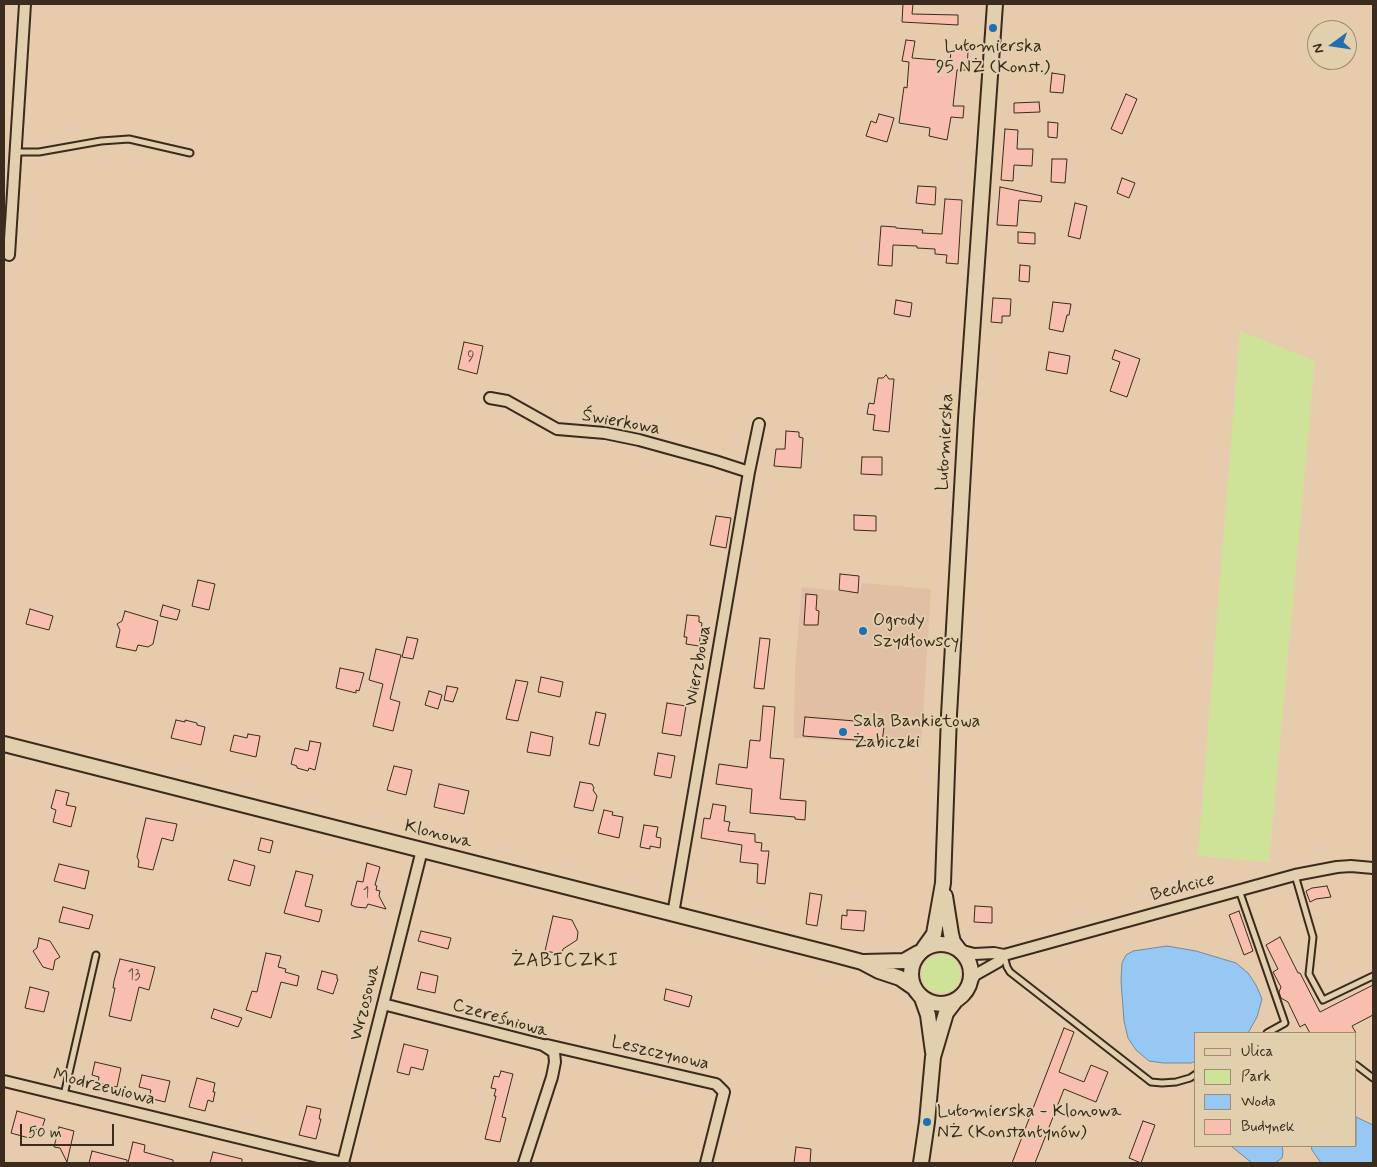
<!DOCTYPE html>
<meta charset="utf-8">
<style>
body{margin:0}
#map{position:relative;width:1377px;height:1167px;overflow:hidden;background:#e6ccad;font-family:Mynerve,sans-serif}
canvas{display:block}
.frame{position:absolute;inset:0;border:5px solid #3b2a1e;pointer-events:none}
.legend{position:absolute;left:1194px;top:1032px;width:162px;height:115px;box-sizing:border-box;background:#e1cfad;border:1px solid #9f8d74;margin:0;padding:6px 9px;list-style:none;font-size:15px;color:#3b2a1e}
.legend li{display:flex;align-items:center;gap:10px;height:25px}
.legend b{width:25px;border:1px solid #9f8d74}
.north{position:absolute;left:1307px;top:20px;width:50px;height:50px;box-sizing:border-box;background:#e1cfad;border:1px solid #9f8d74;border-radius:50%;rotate:256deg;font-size:14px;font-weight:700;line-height:20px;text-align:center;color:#3b2a1e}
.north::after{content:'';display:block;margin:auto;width:18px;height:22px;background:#1f6fb2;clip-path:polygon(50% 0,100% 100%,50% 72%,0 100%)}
.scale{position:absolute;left:20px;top:1124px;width:94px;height:22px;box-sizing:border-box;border:2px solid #3b2a1e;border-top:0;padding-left:6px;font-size:15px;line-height:18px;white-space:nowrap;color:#3b2a1e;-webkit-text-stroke:4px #e1cfad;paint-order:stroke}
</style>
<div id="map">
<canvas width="1377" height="1167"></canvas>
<div class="frame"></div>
<ul class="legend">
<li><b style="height:6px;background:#e1cfad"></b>Ulica</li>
<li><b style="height:14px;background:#cfe398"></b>Park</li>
<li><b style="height:14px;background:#97c8f3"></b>Woda</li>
<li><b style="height:14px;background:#f8bfaf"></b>Budynek</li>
</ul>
<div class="north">N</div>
<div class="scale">50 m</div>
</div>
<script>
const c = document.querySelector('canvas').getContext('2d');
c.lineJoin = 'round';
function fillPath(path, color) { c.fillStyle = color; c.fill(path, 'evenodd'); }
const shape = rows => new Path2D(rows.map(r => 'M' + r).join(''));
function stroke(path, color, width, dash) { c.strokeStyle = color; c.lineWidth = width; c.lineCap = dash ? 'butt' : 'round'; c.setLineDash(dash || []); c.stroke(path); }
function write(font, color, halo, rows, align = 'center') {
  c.font = font + ' Mynerve,sans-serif'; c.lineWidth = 4; c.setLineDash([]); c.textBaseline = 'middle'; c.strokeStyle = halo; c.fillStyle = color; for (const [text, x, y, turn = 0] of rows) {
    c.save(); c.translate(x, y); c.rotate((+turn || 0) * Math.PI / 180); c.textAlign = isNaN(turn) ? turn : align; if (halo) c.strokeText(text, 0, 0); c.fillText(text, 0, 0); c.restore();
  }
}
fillPath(shape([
 [862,583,931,589,921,746,794,738,795,668,802,587,860,593]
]), '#e0bfa5');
fillPath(shape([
 [1240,331,1315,361,1269,862,1198,856],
 '922 974a19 19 0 1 1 38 0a19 19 0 1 1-38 0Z'
]), '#cfe398');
const water = shape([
 [1167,946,1196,951,1236,963,1248,973,1256,985,1262,999,1257,1017,1248,1033,1196,1033,1196,1061,1191,1063,1163,1063,1149,1061,1136,1050,1128,1038,1124,1021,1121,981,1122,963,1126,955,1133,951,1167,946],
 [1356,1117,1373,1125,1373,1163,1321,1163,1312,1150,1311,1146,1356,1146,1356,1117],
 [1231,1146,1282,1146,1283,1152,1282,1158,1275,1163,1252,1163,1231,1146]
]);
fillPath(water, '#97c8f3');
stroke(water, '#72899e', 1);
const building = shape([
 [903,4,913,4,912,14,958,15,958,25,902,22,903,4],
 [906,40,915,41,912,58,950,61,951,50,968,51,967,70,957,70,953,106,964,106,963,118,951,117,947,140,929,136,930,128,899,123,904,87,907,88,909,62,902,61,906,40],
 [1052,73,1065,75,1063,93,1050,92,1052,73],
 [1126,94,1137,99,1122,134,1111,129,1126,94],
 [1039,102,1040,112,1014,113,1014,103,1039,102],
 [879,114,894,118,887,142,866,136,871,121,876,123,879,114],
 [1048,122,1058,123,1057,138,1048,137,1048,122],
 [1005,129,1018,130,1017,149,1033,149,1032,166,1014,165,1013,181,1001,180,1005,129],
 [1052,159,1067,159,1065,183,1051,182,1052,159],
 [1122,178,1135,183,1129,198,1117,193,1122,178],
 [918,186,936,187,935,205,916,203,918,186],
 [1000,187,1042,196,1041,202,1019,200,1017,226,997,225,1000,187],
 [945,199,962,200,958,264,946,263,947,255,935,254,935,249,917,248,917,246,893,245,892,266,878,265,881,226,896,227,896,228,923,230,922,233,942,234,945,199],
 [1075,203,1087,206,1080,239,1068,236,1075,203],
 [1018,232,1035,233,1035,244,1018,243,1018,232],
 [1020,265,1030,266,1029,282,1019,281,1020,265],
 [993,298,1011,299,1010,316,1002,316,1002,323,991,322,993,298],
 [896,300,912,303,910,317,894,314,896,300],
 [1053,302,1071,304,1069,315,1067,315,1063,332,1049,329,1053,302],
 [464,342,483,346,477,374,458,369,464,342],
 [1115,350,1140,359,1127,397,1110,391,1120,362,1112,359,1115,350],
 [1049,352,1070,356,1067,374,1046,370,1049,352],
 [886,375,889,379,894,379,889,432,873,430,875,415,867,414,869,403,874,404,878,378,883,378,886,375],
 [786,431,799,432,799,437,803,438,801,468,774,466,776,449,785,449,786,431],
 [862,457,882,457,882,475,861,474,862,457],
 [854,515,876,516,876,531,854,530,854,515],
 [716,516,731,518,726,548,710,545,716,516],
 [840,574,859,576,858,593,839,590,840,574],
 [198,580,215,584,209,610,192,606,198,580],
 [806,594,817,595,816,610,819,611,818,625,804,625,806,594],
 [163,605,180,610,177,620,160,616,163,605],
 [30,609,53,616,49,630,26,624,30,609],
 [125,611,158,621,153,644,148,647,138,645,136,651,116,647,120,630,117,624,122,621,125,611],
 [687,615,699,616,699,622,702,623,699,646,686,644,687,637,684,637,687,615],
 [407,637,418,639,413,659,402,657,407,637],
 [760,638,770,639,764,689,754,688,760,638],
 [376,649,401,655,390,699,400,702,393,731,373,726,383,684,369,680,376,649],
 [340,668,364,673,359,691,356,690,356,693,336,688,340,668],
 [541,677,563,682,560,697,538,692,541,677],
 [516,680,528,682,518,721,506,719,516,680],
 [447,686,458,688,453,702,444,700,447,686],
 [429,691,442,695,438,709,425,705,429,691],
 [667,703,686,706,681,736,662,733,667,703],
 [763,706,775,707,770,758,784,759,780,799,806,801,805,820,795,819,795,817,750,813,752,789,716,784,719,764,747,768,750,740,760,741,763,706],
 [596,712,606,714,599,746,589,744,596,712],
 [805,717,880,723,884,727,882,742,803,736,805,717],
 [176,720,185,722,185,720,197,723,197,725,205,727,201,745,171,738,176,720],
 [531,732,553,737,550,756,527,752,531,732],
 [248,734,260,736,256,757,230,751,234,735,247,738,248,734],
 [310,741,321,743,315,770,309,768,308,771,297,768,297,766,291,764,295,748,308,751,310,741],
 [658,753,675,756,671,778,654,775,658,753],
 [394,766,412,770,406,795,387,790,394,766],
 [580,782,592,784,594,788,593,790,597,796,593,811,574,807,580,782],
 [439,784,469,791,464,814,434,807,439,784],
 [56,790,69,793,66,805,76,807,71,827,53,822,56,810,51,808,56,790],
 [713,804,726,806,724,821,730,822,728,831,755,834,755,842,762,843,761,851,769,851,765,884,757,883,758,864,740,862,742,845,701,838,704,818,710,819,713,804],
 [604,810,613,812,612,815,623,817,619,838,598,833,604,810],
 [146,818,177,824,173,841,162,838,153,870,138,867,139,861,137,857,146,818],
 [644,825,658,827,656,837,661,838,660,848,650,846,650,849,640,847,644,825],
 [261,838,273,841,270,853,258,850,261,838],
 [234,860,255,866,250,886,228,880,234,860],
 [367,863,380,867,375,885,377,886,376,890,380,891,379,896,386,909,368,904,366,908,356,907,351,905,357,881,363,882,367,863],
 [59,864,89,871,85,889,54,881,59,864],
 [296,871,313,875,305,906,322,910,319,922,284,913,296,871],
 [1327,886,1331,897,1316,899,1310,902,1306,891,1312,888,1327,886],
 [810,893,822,895,817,926,806,924,810,893],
 [975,906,992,907,992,923,974,922,975,906],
 [63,907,93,915,89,929,59,922,63,907],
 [847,910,866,911,864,931,841,929,842,915,847,916,847,910],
 [1239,911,1253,951,1244,955,1229,915,1239,911],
 [553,916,572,920,578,932,577,940,563,949,562,954,545,951,553,916],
 [421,931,451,938,448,949,418,941,421,931],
 [1280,937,1298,973,1300,973,1320,1012,1373,985,1373,1015,1352,1026,1356,1033,1310,1033,1305,1024,1300,1027,1288,1002,1281,998,1279,992,1281,987,1273,972,1278,969,1266,945,1280,937],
 [39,938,50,941,60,957,55,960,53,970,43,967,33,951,37,948,39,938],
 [266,953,281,956,278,967,286,969,285,972,299,976,297,986,281,982,271,1018,246,1010,252,991,257,992,266,953],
 [120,959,155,967,149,990,139,987,131,1021,109,1016,115,988,113,988,114,981,120,959],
 [322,971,337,975,337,979,338,979,333,994,317,989,322,971],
 [421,972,438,976,435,993,417,989,421,972],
 [30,987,49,992,44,1012,25,1008,30,987],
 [666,989,692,996,689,1007,664,1000,666,989],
 [214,1009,242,1018,238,1027,211,1018,214,1009],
 [1064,1028,1074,1032,1059,1072,1084,1082,1091,1065,1108,1072,1096,1102,1064,1089,1035,1163,1012,1163,1064,1028],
 [404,1044,428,1050,423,1070,411,1067,409,1075,397,1072,404,1044],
 [95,1062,121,1068,117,1087,98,1083,99,1077,92,1075,95,1062],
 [501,1071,513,1074,502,1117,506,1118,500,1142,485,1139,496,1096,494,1096,496,1089,491,1088,494,1076,499,1077,501,1071],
 [142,1075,170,1081,165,1102,149,1098,151,1090,139,1087,142,1075],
 [197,1078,215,1083,213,1092,215,1092,213,1102,208,1100,205,1111,189,1107,197,1078],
 [307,1106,321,1109,319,1119,321,1119,316,1139,299,1135,307,1106],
 [17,1111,45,1119,41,1131,32,1128,29,1138,11,1133,17,1111],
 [1143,1121,1155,1125,1141,1163,1129,1158,1143,1121],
 [59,1127,74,1131,67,1162,60,1148,54,1147,59,1127],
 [133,1142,145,1145,144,1152,173,1160,173,1163,128,1163,133,1142],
 [796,1147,811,1149,810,1163,794,1163,796,1147],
 [92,1151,127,1160,127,1163,89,1163,92,1151],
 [213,1152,242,1159,242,1163,210,1163,213,1152]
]);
fillPath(building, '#f8bfaf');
stroke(building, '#3b2a1e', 1);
const lane = shape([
 [16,152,39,152,101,141,129,139,190,153],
 [1295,875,1313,937,1309,974,1323,1000,1373,976],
 [1239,890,1285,1023,1267,1033],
 [1004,956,1007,967,1010,972,1151,1082,1162,1083,1176,1082,1190,1078,1196,1074],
 [1356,1065,1373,1078],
 [64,1095,96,955]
]);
const street = shape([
 [9,255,25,4],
 [490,398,507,401,557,429,605,433,639,440,715,461,749,472],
 [673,914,749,472,759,424],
 [959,950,974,954,994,953,1004,955,1295,875,1337,867,1351,866,1373,868],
 [970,983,975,975,998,962,1004,955],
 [383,1004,543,1045,554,1052,555,1062,552,1077,524,1163],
 [547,1045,716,1084,724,1092,706,1163],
 [4,1081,343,1163],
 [343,1163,422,850]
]);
const secondary = shape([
 [4,744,832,954,862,962,879,971,900,978,913,987],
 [945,896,951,934,953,942,959,950],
 '911 974a30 30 0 1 1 60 0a30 30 0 1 1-60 0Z',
 [924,948,934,934,943,883,949,715,966,419,995,4],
 [864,962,904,961,918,953],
 [922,998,928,1015,933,1052],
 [921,1163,927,1122,933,1057,946,1013,956,1000]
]);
stroke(lane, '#3b2a1e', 9);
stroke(street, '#3b2a1e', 14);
stroke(secondary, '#3b2a1e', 18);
stroke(lane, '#e1cfad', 5);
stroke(street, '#e1cfad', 10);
stroke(secondary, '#e1cfad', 14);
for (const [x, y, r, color] of [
 [993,28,5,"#1f6fb2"],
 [863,631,5,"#1f6fb2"],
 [843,732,5,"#1f6fb2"],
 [927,1122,5,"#1f6fb2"]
]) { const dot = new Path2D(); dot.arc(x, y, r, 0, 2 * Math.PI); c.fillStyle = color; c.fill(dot); stroke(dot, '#e1cfad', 2); }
write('15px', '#6a4f42', null, [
 ["9",471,358],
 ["1",366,894],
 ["13",134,976]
]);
write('18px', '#3b2a1e', '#e1cfad', [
 ["Lutomierska",993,47,"center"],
 ["95 NŻ (Konst.)",993,68,"center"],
 ["Ogrody",873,621],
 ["Szydłowscy",873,642],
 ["Sala Bankietowa",853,722],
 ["Żabiczki",853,743],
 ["Lutomierska - Klonowa",937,1112],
 ["NŻ (Konstantynów)",937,1133]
], 'left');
write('18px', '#3b2a1e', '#e1cfad', [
 ["Świerkowa",621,423,10],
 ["Lutomierska",946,442,-87],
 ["Wierzbowa",699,666,-80],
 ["Klonowa",438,835,14],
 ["Bechcice",1183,888,-15],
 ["Wrzosowa",366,1003,-76],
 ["Czereśniowa",500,1019,16],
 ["Leszczynowa",660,1054,13],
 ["Modrzewiowa",104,1088,14]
]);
c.letterSpacing = '1px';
write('19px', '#3b2a1e', '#e1cfad', [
 ["ŻABICZKI",565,962]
]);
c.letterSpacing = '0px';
</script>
